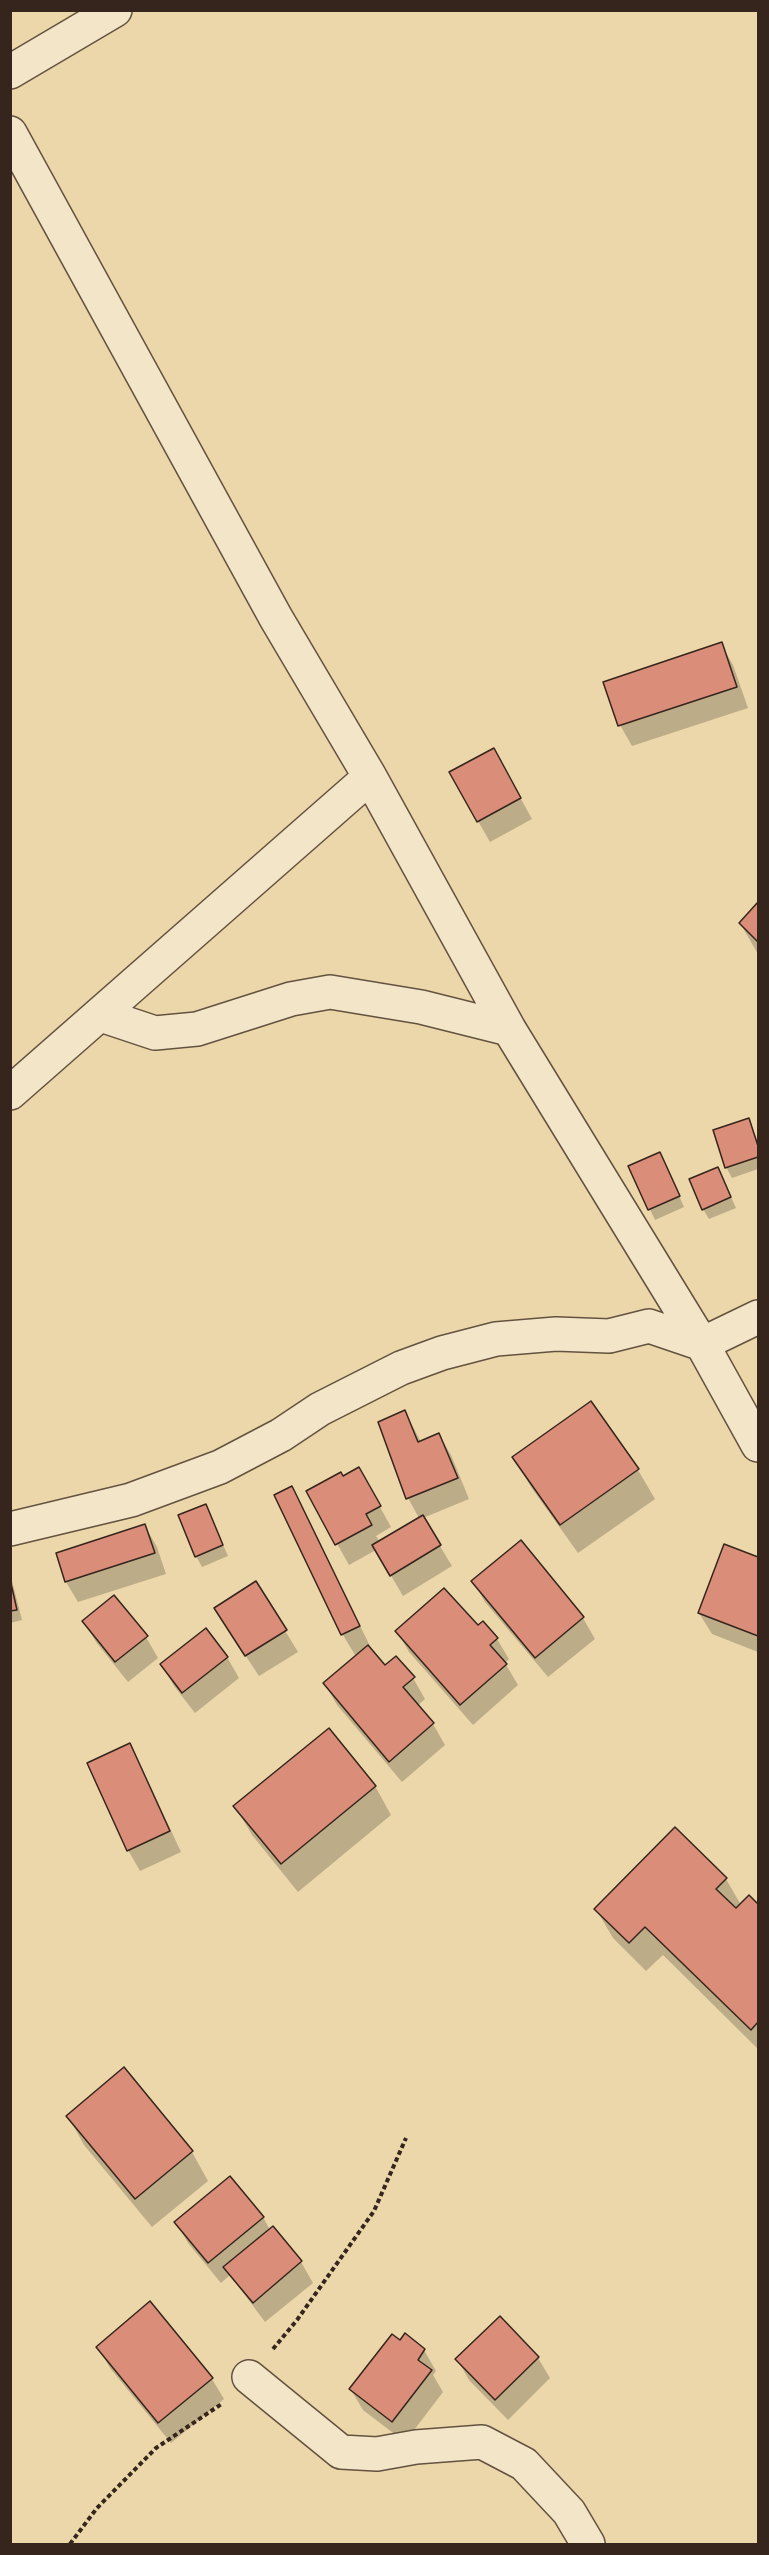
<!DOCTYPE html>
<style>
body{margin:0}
#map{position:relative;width:769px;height:2555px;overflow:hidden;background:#ecd7aa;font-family:"IM FELL Great Primer",serif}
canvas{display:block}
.frame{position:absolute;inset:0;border:12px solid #35251c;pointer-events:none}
</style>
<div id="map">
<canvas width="769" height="2555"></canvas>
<div class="frame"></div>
</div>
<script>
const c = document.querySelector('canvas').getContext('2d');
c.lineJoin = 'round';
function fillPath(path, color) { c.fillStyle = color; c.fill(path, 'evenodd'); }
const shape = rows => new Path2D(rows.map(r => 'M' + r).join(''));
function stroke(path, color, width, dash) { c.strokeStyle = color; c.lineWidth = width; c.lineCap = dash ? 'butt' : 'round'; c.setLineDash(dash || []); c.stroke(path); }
fillPath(shape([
 [721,644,733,665,748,708,632,746,620,725],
 [505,770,532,819,490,842,478,821],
 [758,904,758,954,740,923],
 [749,1120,758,1142,758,1169,732,1178,726,1167],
 [660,1153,684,1207,655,1220,630,1167],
 [723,1179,736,1208,709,1219,703,1209],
 [591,1404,638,1470,655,1499,578,1553,531,1487,514,1458],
 [405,1412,421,1442,439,1435,451,1455,469,1499,423,1518,452,1566,403,1596,376,1550,349,1565,308,1492,359,1469,391,1527,376,1536,380,1542,419,1518,408,1498,379,1422],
 [292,1488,371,1648,369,1649,385,1667,413,1678,425,1699,417,1706,433,1724,445,1745,402,1782,337,1705,325,1684,360,1653,355,1655,343,1635,276,1495],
 [205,1505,228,1556,202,1567,196,1556],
 [145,1526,157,1547,166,1574,78,1602,66,1582],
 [725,1545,758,1558,758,1652,712,1634,699,1613],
 [10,1573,22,1620,10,1623],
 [473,1581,583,1618,595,1639,548,1677,485,1602],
 [256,1583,298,1652,259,1676,228,1629],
 [84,1622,146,1637,158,1658,128,1682,96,1642],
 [477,1627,497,1639,509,1659,505,1663,518,1685,473,1725,409,1652,397,1631],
 [227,1657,239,1678,195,1713,174,1686,162,1665],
 [129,1745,141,1766,181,1852,140,1871,128,1850],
 [375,1786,391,1815,298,1892,252,1835,235,1806],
 [726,1879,741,1905,749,1897,758,1906,758,2049,663,1955,646,1971,613,1938,596,1909],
 [68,2116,192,2152,208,2181,152,2227,84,2145],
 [263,2217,270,2230,301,2262,313,2283,265,2322,230,2275,221,2283,188,2243,176,2222],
 [400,2343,424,2350,436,2371,433,2375,443,2392,405,2442,363,2410,351,2390],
 [98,2347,212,2379,224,2399,171,2443,110,2368],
 [538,2358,550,2378,508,2420,469,2380,457,2359]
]), '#0003');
const building = shape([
 [722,642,737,687,618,726,603,682,722,642],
 [494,748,521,798,477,822,449,772,494,748],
 [758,902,758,942,739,923,758,902],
 [749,1118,758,1146,758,1157,725,1168,713,1130,749,1118],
 [660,1152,680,1196,648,1210,628,1166,660,1152],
 [718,1167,731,1197,702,1210,689,1179,718,1167],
 [591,1401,639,1469,560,1525,512,1457,591,1401],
 [405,1410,418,1442,439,1433,458,1478,406,1499,378,1422,405,1410],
 [359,1467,381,1506,366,1514,372,1525,335,1545,306,1491,341,1472,343,1476,359,1467],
 [292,1486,360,1626,341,1635,274,1495,292,1486],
 [206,1504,223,1545,195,1557,178,1515,206,1504],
 [423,1515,441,1545,390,1576,372,1545,423,1515],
 [145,1524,155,1553,65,1582,56,1553,145,1524],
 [521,1540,584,1617,535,1658,471,1581,521,1540],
 [724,1544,758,1557,758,1636,698,1613,724,1544],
 [10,1579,17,1610,10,1611,10,1579],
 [256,1581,287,1630,245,1656,214,1608,256,1581],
 [444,1588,478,1625,483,1621,498,1638,490,1645,507,1664,460,1705,395,1631,444,1588],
 [114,1595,148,1636,115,1662,82,1621,114,1595],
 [206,1628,228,1657,182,1693,160,1664,206,1628],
 [368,1645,385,1665,396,1656,415,1677,403,1687,434,1723,389,1762,323,1683,368,1645],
 [329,1728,376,1786,281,1864,233,1806,329,1728],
 [130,1743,170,1831,127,1851,87,1763,130,1743],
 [675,1827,727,1878,716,1889,736,1908,749,1895,758,1904,758,2022,751,2030,645,1927,629,1943,594,1909,675,1827],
 [124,2067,193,2151,135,2199,66,2116,124,2067],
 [230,2176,264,2217,208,2263,174,2222,230,2176],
 [273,2226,302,2261,253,2303,223,2267,273,2226],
 [150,2301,213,2378,158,2423,96,2347,150,2301],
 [500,2316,539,2357,495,2400,455,2359,500,2316],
 [405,2333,425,2349,418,2360,432,2370,392,2422,349,2389,392,2334,400,2340,405,2333]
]);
fillPath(building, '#da8d78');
stroke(building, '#35251c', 1.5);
const minor = shape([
 [10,72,115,10],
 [10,133,276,618,370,777,509,1029,702,1344,758,1445],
 [101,1015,155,1033,197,1029,291,999,330,992,421,1007,509,1029],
 [10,1093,370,777],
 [10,1529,131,1500,220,1467,281,1435,320,1409,401,1368,442,1353,496,1339,556,1334,609,1336,649,1326,702,1344,758,1317],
 [249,2377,341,2452,377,2454,416,2447,482,2442,524,2464,569,2512,588,2544]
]);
stroke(minor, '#635240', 36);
stroke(shape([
 [273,2349,297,2320,374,2211,406,2138],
 [70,2544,97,2508,156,2448,223,2403]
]), '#35251c', 4, [4.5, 3]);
stroke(minor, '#f3e5c8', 33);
</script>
